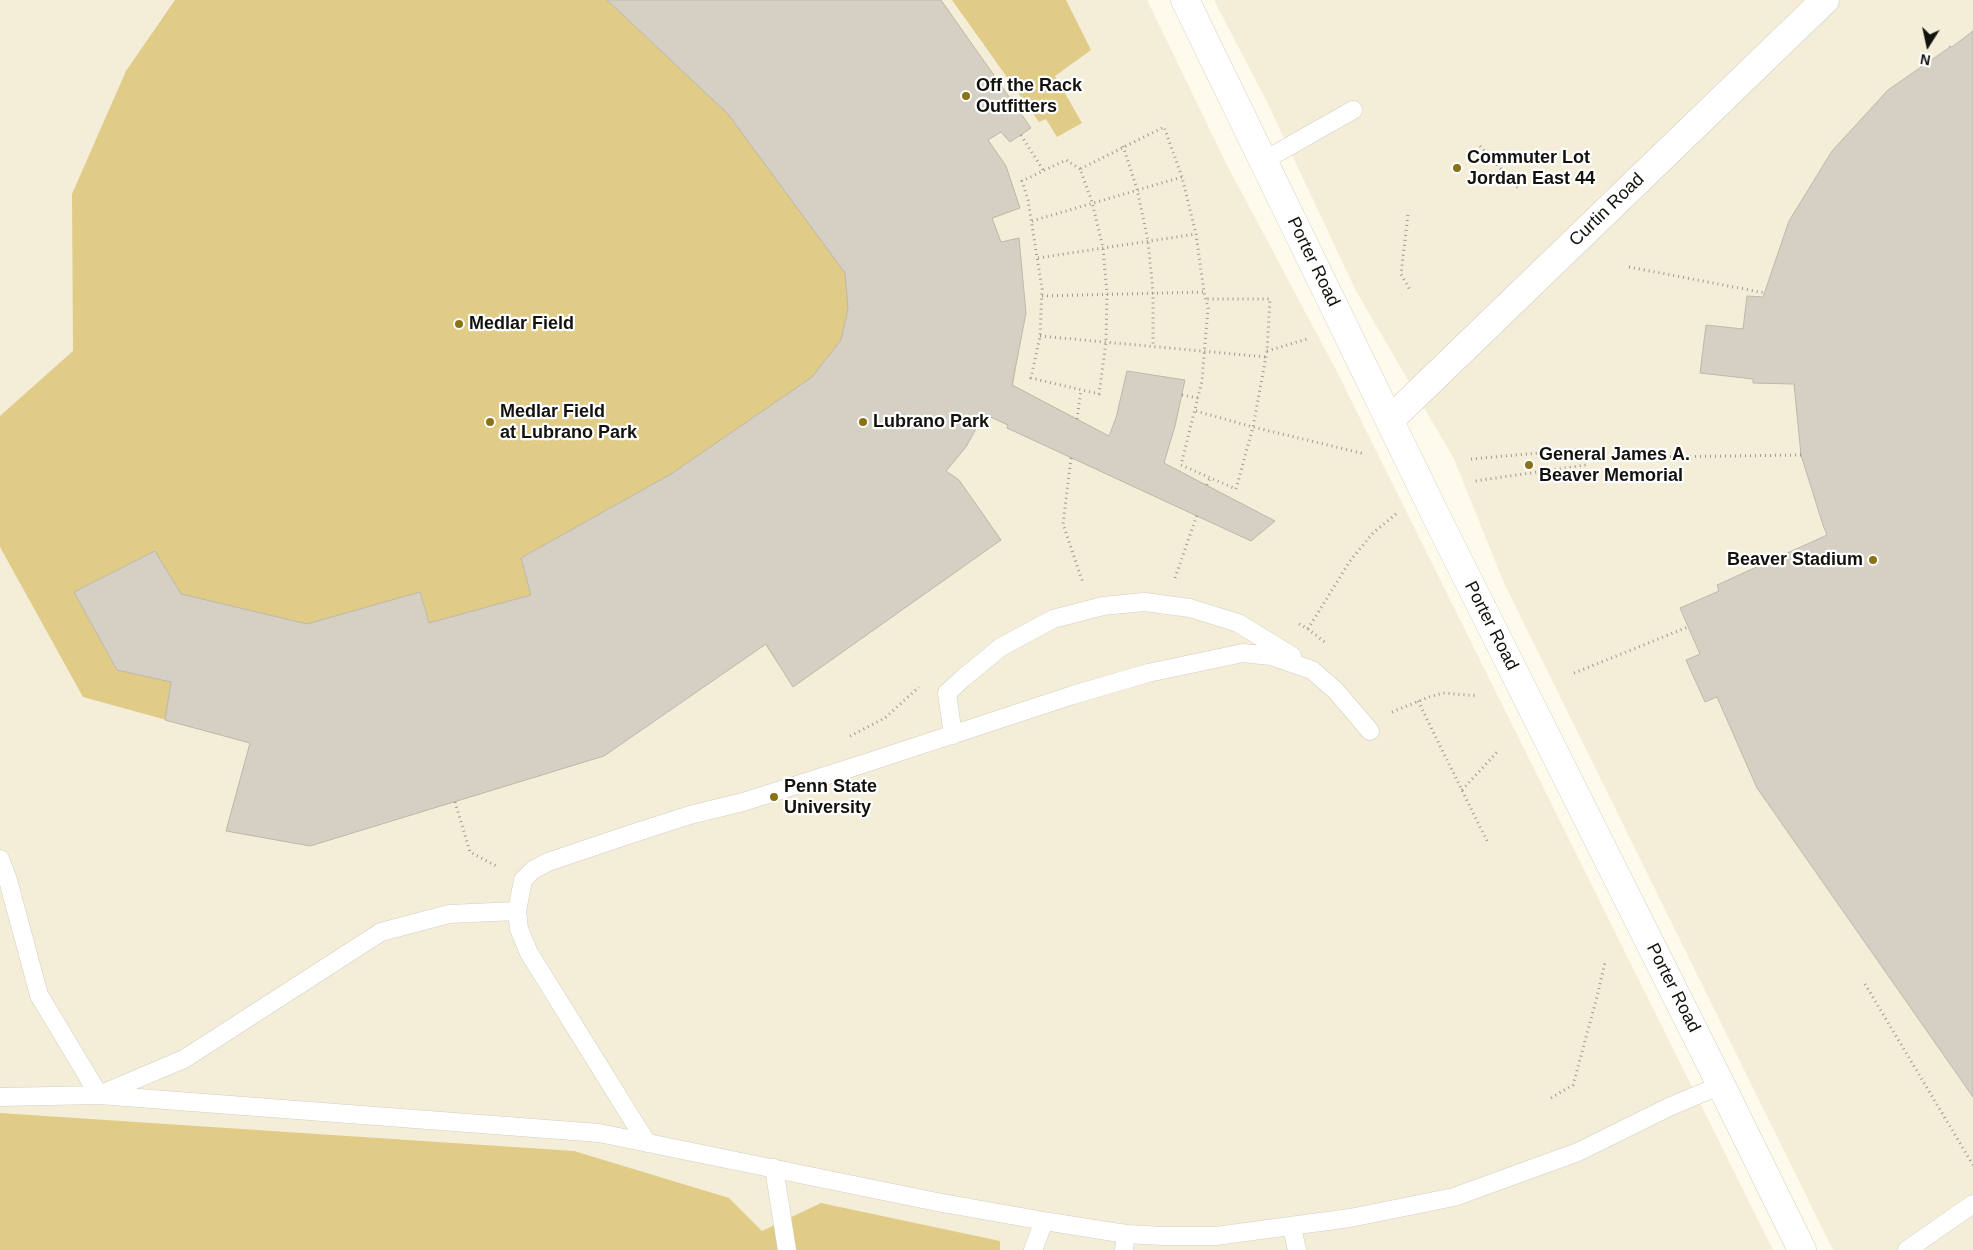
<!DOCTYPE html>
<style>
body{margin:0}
#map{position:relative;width:1973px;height:1250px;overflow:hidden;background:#fefaec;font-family:Helvetica,sans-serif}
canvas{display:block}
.north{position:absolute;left:1903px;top:20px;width:50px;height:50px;-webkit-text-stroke:4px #fff;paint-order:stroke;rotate:190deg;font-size:14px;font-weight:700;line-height:20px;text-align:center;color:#13120d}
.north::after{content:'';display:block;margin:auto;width:18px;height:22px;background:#13120d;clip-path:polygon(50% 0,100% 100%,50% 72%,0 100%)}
</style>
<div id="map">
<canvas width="1973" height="1250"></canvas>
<div class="north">N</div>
</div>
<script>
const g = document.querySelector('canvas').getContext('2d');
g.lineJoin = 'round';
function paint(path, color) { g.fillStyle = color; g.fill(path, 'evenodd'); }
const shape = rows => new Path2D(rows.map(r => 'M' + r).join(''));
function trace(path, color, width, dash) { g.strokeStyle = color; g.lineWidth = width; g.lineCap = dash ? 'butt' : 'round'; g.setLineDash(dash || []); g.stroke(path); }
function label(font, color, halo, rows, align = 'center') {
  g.font = font + ' Helvetica,sans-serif'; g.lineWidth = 4.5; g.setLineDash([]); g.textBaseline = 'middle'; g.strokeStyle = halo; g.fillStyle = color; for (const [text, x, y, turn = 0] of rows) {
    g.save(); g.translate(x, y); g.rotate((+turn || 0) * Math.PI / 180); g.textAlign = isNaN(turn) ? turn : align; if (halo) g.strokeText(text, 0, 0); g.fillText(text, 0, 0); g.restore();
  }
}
const built = shape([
 [0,0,1147,0,1227,165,1335,368,1773,1250,0,1250],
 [1214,0,1973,0,1973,1250,1833,1250,1504,583,1454,459,1356,291,1269,106]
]);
const green = shape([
 [175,0,941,0,1031,128,1010,142,1001,132,988,140,1006,166,1020,208,992,219,1001,242,1019,238,1019,350,1013,385,1109,436,1116,418,1127,371,1185,380,1175,426,1164,463,1275,521,1251,541,1007,428,1007,425,984,414,966,447,946,471,959,480,1001,540,793,687,765,644,604,756,310,846,226,831,250,743,83,697,0,547,0,416,73,351,72,194,126,71],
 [952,0,1066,0,1091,50,1055,76,1082,123,1057,137,1046,119,1039,122],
 [0,1113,574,1151,729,1198,762,1231,821,1203,1000,1241,1000,1250,0,1250]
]);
const building = shape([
 [607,0,941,0,1031,128,1010,142,1001,132,988,140,1006,166,1020,208,992,218,1001,242,1019,238,1026,313,1012,385,1109,436,1116,418,1127,371,1185,380,1175,426,1164,463,1275,521,1251,541,1007,428,1008,425,984,414,966,447,946,471,959,480,1001,540,793,687,766,644,604,756,310,846,226,831,250,743,165,720,171,682,117,670,74,592,155,551,181,594,307,624,420,592,429,623,531,595,521,558,671,474,812,377,841,340,848,309,845,273,728,114,607,0],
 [1973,31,1973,1097,1757,788,1717,697,1705,702,1686,660,1700,654,1680,608,1719,591,1717,585,1827,535,1823,525,1801,455,1794,384,1753,383,1753,379,1700,373,1706,325,1743,329,1747,296,1763,297,1789,221,1832,151,1888,90,1950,47,1949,46,1952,47,1973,31]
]);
const path = shape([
 [1021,135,1043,170],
 [1123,146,1137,189,1148,241,1153,292,1153,347],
 [1480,146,1518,188],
 [1080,169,1066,160,1022,181,1028,200,1042,289,1040,336,1031,378,1099,394,1106,342,1107,294,1103,248,1092,202,1080,169,1164,127,1182,177,1196,234,1204,292,1208,308,1202,381,1181,465,1236,489,1253,427,1365,454],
 [1408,215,1401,274,1411,292],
 [1032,221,1182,177],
 [1038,258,1196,234],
 [1629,267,1765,293],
 [1042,296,1204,292],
 [1040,336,1266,357],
 [1267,351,1307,339],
 [1182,395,1198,398],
 [1196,411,1253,427,1267,351,1270,299,1206,299],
 [1077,419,1081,390],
 [1071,458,1063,524,1083,583],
 [1585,458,1801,455],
 [1471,459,1584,449,1586,465,1475,481],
 [1207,485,1210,478],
 [1175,578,1197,515],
 [1299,624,1308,629,1327,644],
 [1308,629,1350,561,1373,533,1396,514],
 [1574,673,1688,627],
 [1418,701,1487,841],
 [1392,712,1429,697,1443,693,1478,696],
 [850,736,885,718,919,687],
 [1462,790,1499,750],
 [455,802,470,852,498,867],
 [1865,984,1973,1165],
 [1551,1098,1573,1085,1598,993,1605,962]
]);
const service = shape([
 [1263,161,1353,110],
 [953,735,947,693,962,679,1001,647,1053,619,1103,606,1144,602,1190,608,1238,623,1292,656],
 [0,859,8,880,39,995,99,1095,184,1059,381,932,449,914,517,911],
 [0,1097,99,1095,599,1133,937,1202,1044,1221,1126,1234,1164,1236,1216,1236,1350,1218,1454,1197,1578,1152,1669,1107,1721,1085],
 [647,1143,529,953,519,929,517,911,523,880,533,870,548,862,631,834,690,815,743,802,869,762,1073,695,1148,673,1243,653,1271,656,1312,670,1336,691,1370,731],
 [774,1168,787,1250],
 [1292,1227,1297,1250],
 [1033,1250,1044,1221],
 [1124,1250,1126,1234],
 [1907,1250,1973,1204]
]);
const minor = shape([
 [1390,420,1825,0]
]);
const tertiary = shape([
 [1185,0,1438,520,1721,1085,1802,1250]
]);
const markers = [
 [966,96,5,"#8b7214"],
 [1457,168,5,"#8b7214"],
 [459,324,5,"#8b7214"],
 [490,422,5,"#8b7214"],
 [863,422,5,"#8b7214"],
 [1529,465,5,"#8b7214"],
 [1873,560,5,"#8b7214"],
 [774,797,5,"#8b7214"]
];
const poiNames = [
 ["Off the Rack",976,86],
 ["Outfitters",976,107],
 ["Commuter Lot",1467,158],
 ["Jordan East 44",1467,179],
 ["Medlar Field",469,324],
 ["Medlar Field",500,412],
 ["at Lubrano Park",500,433],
 ["Lubrano Park",873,422],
 ["General James A.",1539,455],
 ["Beaver Memorial",1539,476],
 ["Beaver Stadium",1863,560,"right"],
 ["Penn State",784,787],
 ["University",784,808]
];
const streetNames = [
 ["Curtin Road",1607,210,-44],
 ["Porter Road",1313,262,64],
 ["Porter Road",1491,626,63],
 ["Porter Road",1673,988,63]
];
paint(built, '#f4eed9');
paint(green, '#e0cb87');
paint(building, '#d5d0c3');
trace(building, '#bdb9ac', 1);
trace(service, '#d2cec0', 19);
trace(minor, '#d2cec0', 29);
trace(tertiary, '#d2cec0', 29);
trace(path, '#9e9b91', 3, [1, 4]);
trace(service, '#fff', 18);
trace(minor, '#fff', 28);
trace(tertiary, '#fff', 28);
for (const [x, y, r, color] of markers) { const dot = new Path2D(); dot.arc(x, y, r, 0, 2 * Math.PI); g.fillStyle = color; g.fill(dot); trace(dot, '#fff', 2); }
label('bold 18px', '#13120d', '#fff', poiNames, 'left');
label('18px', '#13120d', '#fff', streetNames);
</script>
